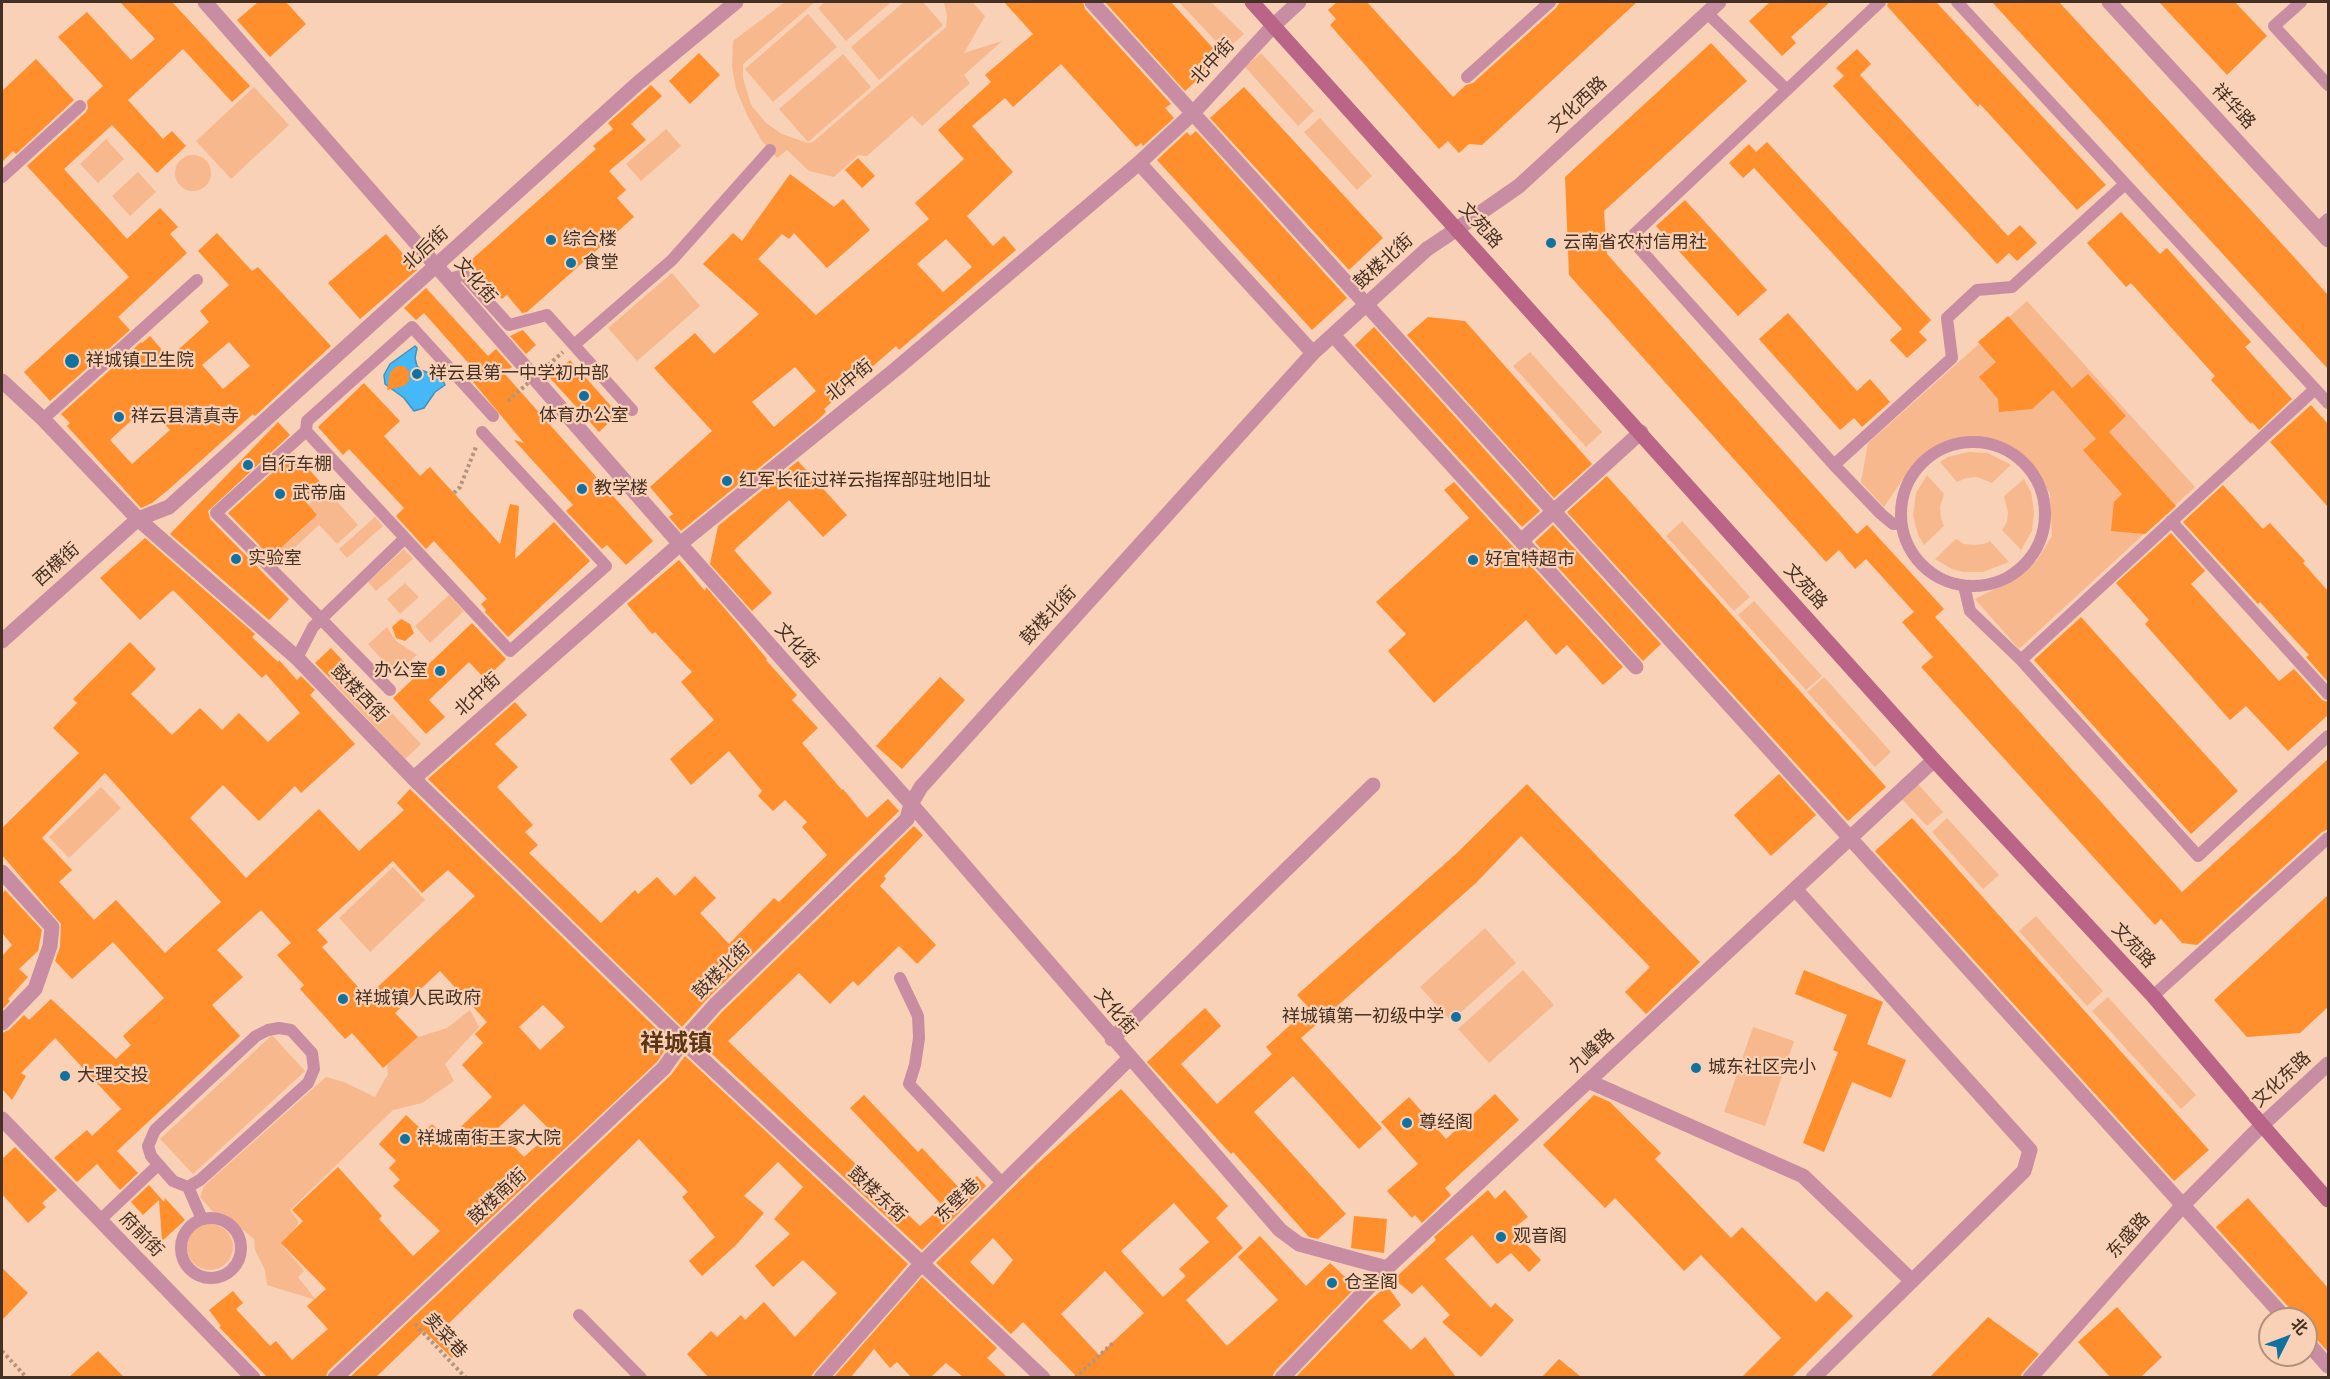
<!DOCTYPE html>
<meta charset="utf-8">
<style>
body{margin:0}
#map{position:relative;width:2330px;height:1379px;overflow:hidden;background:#f9d1b6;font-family:"Archivo Narrow","Noto Sans SC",sans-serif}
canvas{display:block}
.frame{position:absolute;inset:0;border:3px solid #443123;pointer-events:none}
.north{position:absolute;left:2258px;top:1307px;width:60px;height:60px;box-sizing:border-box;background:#f9d1b6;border:2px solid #b1917b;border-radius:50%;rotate:48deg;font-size:16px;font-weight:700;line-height:24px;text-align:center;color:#443123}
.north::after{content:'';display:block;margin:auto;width:21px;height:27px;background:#1172a0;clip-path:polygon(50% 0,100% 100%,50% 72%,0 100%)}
</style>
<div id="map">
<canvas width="2330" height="1379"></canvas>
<div class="frame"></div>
<div class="north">北</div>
</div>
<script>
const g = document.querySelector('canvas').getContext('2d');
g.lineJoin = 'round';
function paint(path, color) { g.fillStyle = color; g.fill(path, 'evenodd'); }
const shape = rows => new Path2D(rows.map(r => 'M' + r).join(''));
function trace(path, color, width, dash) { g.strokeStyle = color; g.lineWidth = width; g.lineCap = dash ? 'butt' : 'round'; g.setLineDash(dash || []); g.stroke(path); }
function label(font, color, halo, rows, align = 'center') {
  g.font = font + ' "Archivo Narrow","Noto Sans SC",sans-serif'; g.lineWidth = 4.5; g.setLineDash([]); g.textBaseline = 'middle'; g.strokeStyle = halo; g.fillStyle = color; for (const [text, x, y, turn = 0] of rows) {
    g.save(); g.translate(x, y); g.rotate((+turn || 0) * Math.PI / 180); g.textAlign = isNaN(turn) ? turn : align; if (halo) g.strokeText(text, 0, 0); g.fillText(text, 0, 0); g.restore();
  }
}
const green = shape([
 [785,2,815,2,743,64,743,78,751,105,766,123,782,134,808,143,813,142,946,27,947,16,944,2,972,2,985,16,964,53,1002,41,964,75,970,83,922,126,912,116,867,156,858,155,834,177,809,171,787,150,777,158,762,141,747,115,736,89,732,67,733,41],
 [825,2,891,2,846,41,818,8],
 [904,2,923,2,943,25,879,80,851,47],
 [1179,2,1211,2,1244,34,1225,51],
 [808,14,837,47,773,102,745,69],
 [1261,53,1314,111,1298,126,1245,67],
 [843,54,871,87,808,142,779,109],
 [254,87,289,125,231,179,196,141],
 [1320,118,1372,176,1357,190,1304,132],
 [666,129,681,146,641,181,626,164],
 [106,139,124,159,98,183,80,164],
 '175 173a18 18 0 1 1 36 0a18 18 0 1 1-36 0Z',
 [138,172,156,192,130,216,112,196],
 [672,273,700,306,637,361,608,328],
 [2027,301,2195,487,2019,649,1975,599,2011,581,2037,560,2052,536,2050,494,2034,468,2006,445,1984,438,1954,441,1929,452,1913,464,1884,507,1861,482,1868,443],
 [1530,352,1602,432,1586,447,1513,366],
 [1968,452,1988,453,2011,465,1992,483,1977,477,1966,478,1957,482,1940,462,1948,457],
 [1927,475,1944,494,1940,507,1941,518,1944,526,1924,545,1918,535,1913,515,1916,493],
 [2024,479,2031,492,2034,512,2032,531,2021,550,2002,530,2007,522,2008,512,2004,496],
 [326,489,358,525,337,544,319,525,276,565,259,547,273,534,284,546,317,515,308,505],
 [375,517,383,526,347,558,339,549],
 [1682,521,1750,597,1734,611,1666,536],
 [1956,539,1964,544,1974,545,1984,544,1990,541,2009,562,1983,572,1963,572,1952,569,1935,559],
 [404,549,413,559,376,591,368,582],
 [405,583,419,597,400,614,387,599],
 [449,595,464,611,430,643,415,626],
 [1754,601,1822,676,1806,690,1738,615],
 [387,627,396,641,417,655,404,666,387,665,368,644],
 [344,662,421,744,405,759,328,677],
 [1824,677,1891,752,1875,767,1807,692],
 [1918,784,1943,812,1927,826,1902,799],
 [101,787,121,808,69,858,49,837],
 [1947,818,1999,875,1983,889,1932,832],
 [393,867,425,900,370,952,339,918],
 [2036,916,2103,991,2087,1006,2019,931],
 [1485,928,1516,963,1451,1021,1420,987],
 [1523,970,1554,1005,1489,1063,1458,1029],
 [2108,997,2196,1095,2181,1109,2092,1011],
 [470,1010,479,1027,445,1064,454,1081,422,1103,393,1110,290,1210,299,1222,283,1246,304,1271,298,1277,316,1300,267,1285,265,1270,255,1250,254,1239,236,1224,214,1213,200,1197,204,1186,326,1077,344,1082,375,1097,388,1074,387,1064,418,1037,447,1028],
 [1753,1027,1794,1041,1765,1126,1724,1112],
 [272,1035,305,1071,193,1174,160,1139],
 '187 1247a23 23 0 1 1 46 0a23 23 0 1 1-46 0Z'
]);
const water = shape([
 [415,346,417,348,415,358,417,366,421,370,442,378,445,385,435,392,424,408,414,411,404,398,385,384,384,375,390,364,415,346]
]);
const building = shape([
 [120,2,172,2,250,86,232,102,183,49,128,100,163,139,172,131,186,146,157,173,112,125,64,169,127,239,160,208,178,227,170,234,187,253,118,317,130,330,50,401,24,372,129,277,27,166,86,112,88,108,87,101,103,86,58,37,87,12,131,60,155,39],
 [258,2,286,2,306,24,270,57,237,20],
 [1004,2,1083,2,1085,9,1171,104,1165,108,1174,118,1143,146,1141,143,1136,147,1061,64,1013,107,1005,98,972,126,1013,172,967,216,993,246,1004,236,1016,250,899,350,896,346,824,409,826,412,818,420,681,531,669,517,673,514,650,487,712,431,654,368,695,333,714,354,759,314,703,264,733,233,742,241,790,174,834,207,843,199,870,230,827,268,794,233,789,239,782,234,758,259,816,315,929,219,915,203,964,159,938,130,991,82,985,75,1033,34],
 [946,239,972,267,943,292,917,264],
 [795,367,816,391,774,427,752,402],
 [1105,2,1171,2,1222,58,1185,91],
 [1337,2,1367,2,1453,97,1466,85,1473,83,1556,8,1560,2,1637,2,1482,145,1469,144,1459,153,1448,141,1439,149,1330,25,1336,19,1328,10],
 [1770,2,1830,2,1791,37,1796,43,1782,56,1749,21],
 [1888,2,1936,2,2106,185,2077,210,1980,104,1978,107,1887,6],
 [1992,2,2059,2,2294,257,2328,295,2328,369],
 [2159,2,2235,2,2267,36,2227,75],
 [1711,43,1747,81,1604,211,1607,254,1857,534,1867,525,1944,609,1935,617,2182,892,2328,759,2328,829,2322,832,2197,945,2182,943,2161,919,2155,925,1921,667,1933,657,1902,622,1914,612,1866,559,1855,569,1839,550,1826,562,1569,275,1565,177],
 [1857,49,1871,64,1860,75,2008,236,2020,225,2037,243,2017,261,2009,253,1997,264,1833,86,1844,76,1836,68],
 [699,53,720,75,690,104,669,81],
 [36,59,74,100,16,154,13,151,2,162,2,91],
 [651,85,662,96,631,124,646,140,609,171,626,190,617,198,634,217,527,312,522,313,507,295,502,299,469,262,596,149,593,146,613,129,608,123],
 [1244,87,1383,238,1349,270,1210,118],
 [1196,131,1347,298,1312,330,1157,160,1187,132,1190,136],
 [1767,142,1931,320,1919,332,1927,340,1907,358,1890,340,1902,329,1754,168,1743,178,1729,163,1749,144,1756,152],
 [858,158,875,176,862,188,845,170],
 [1685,200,1767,290,1738,316,1656,226],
 [2121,212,2160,254,2167,248,2199,284,2251,342,2245,347,2292,399,2259,430,2252,422,2251,424,2211,380,2215,376,2131,283,2126,287,2087,243],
 [217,233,252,271,258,267,331,346,255,416,253,414,168,490,152,503,141,508,67,426,70,423,61,414,141,342,142,343,150,336,169,358,209,322,200,311,229,285,198,251],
 [229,342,250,366,223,389,202,365],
 [148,405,170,430,132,464,110,440],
 [386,234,417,270,360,319,328,283],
 [426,288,488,356,496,349,512,367,504,373,653,541,626,565,607,545,602,549,566,511,573,505,514,440,524,443,473,382,480,376,424,313,416,320,404,308],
 [1788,313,1857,391,1870,379,1890,402,1862,427,1854,418,1840,430,1759,339],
 [2008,316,2072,388,2088,374,2126,416,2109,432,2176,506,2145,534,2111,531,2114,502,2122,494,2083,450,2096,439,2053,390,2032,409,1999,412,1998,399,1979,377,1996,362,1978,342],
 [1428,317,1465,321,1592,464,1554,498,1407,335],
 [1374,327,1540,511,1522,527,1355,345],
 [523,330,536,345,526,354,510,336],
 [570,360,618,414,599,432,550,378],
 [397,366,404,366,409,371,409,381,404,386,387,390,390,372],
 [364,383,400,421,384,436,420,476,430,467,500,544,510,504,519,506,515,559,554,522,590,561,508,637,485,612,486,610,481,604,487,599,434,541,426,549,396,516,404,508,349,449,343,455,318,427],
 [2311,405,2328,424,2328,507,2270,442],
 [278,422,290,435,208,511,210,519,289,599,269,620,170,534],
 [294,453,324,486,306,502,317,515,271,557,228,513],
 [798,461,847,515,823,537,789,500,734,550,772,593,752,611,710,564,718,526],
 [1607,476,1886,787,1848,821,1567,512],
 [1454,482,1623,667,1603,685,1567,645,1556,655,1526,620,1434,703,1388,651,1406,634,1376,602,1469,518,1444,490],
 [2223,485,2263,529,2270,523,2305,561,2303,563,2328,591,2328,682,2306,657,2309,655,2260,602,2258,604,2183,522],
 [1553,525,1661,644,1643,661,1535,542],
 [2171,533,2205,571,2191,584,2279,681,2294,669,2322,700,2328,702,2328,715,2288,751,2246,706,2230,720,2145,624,2149,620,2116,583],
 [145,538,255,634,252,637,278,662,279,660,297,680,301,676,315,690,310,695,355,744,301,793,295,786,259,821,223,785,190,818,246,878,319,809,359,851,404,810,397,803,410,789,670,1042,657,1062,328,1371,326,1377,267,1377,219,1327,221,1326,209,1310,233,1291,243,1303,236,1309,270,1346,276,1341,292,1360,328,1329,307,1306,326,1289,281,1243,303,1221,292,1210,338,1167,382,1216,379,1219,413,1256,440,1231,393,1186,400,1180,389,1168,396,1161,379,1144,406,1115,424,1132,432,1124,448,1139,492,1097,462,1065,483,1043,475,1034,487,1022,440,971,395,1013,418,1037,383,1068,352,1033,345,1039,300,989,304,985,277,955,291,943,261,910,217,950,243,977,212,1005,240,1036,117,1151,138,1173,120,1190,97,1164,77,1182,54,1158,87,1130,92,1136,121,1109,55,1038,21,1073,26,1076,12,1100,2,1089,2,1033,9,1030,24,1015,29,1020,51,999,116,1059,131,1045,123,1036,164,998,113,942,72,979,55,961,60,947,61,924,2,855,2,828,79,753,53,728,77,703,73,699,130,642,156,669,131,694,172,735,200,708,222,730,239,713,268,742,300,713,266,674,262,678,173,590,140,620,100,578],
 [105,773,221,902,165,953,116,900,94,920,59,882,72,870,42,838],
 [393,861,422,893,448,870,475,896,367,997,322,947,328,942,317,930],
 [543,1005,565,1027,540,1050,519,1027],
 [524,1104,552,1132,524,1157,497,1129],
 [679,560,705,591,706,587,738,624,767,659,766,660,797,695,792,700,818,728,802,743,842,790,843,789,867,818,888,799,899,811,708,998,682,1027,428,779,515,702,527,715,495,744,518,767,497,787,533,825,525,832,538,845,529,853,601,923,635,890,638,894,657,877,675,896,695,876,716,898,700,913,729,944,774,898,779,902,827,855,802,827,807,822,785,800,773,811,758,796,762,791,729,751,691,785,670,759,714,720,681,682,692,672,655,632,652,634,627,604],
 [2081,617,2238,791,2191,834,2034,660],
 [401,619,410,624,414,633,405,641,396,638,392,627],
 [472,623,506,659,485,679,469,662,429,700,445,717,426,734,393,698],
 [331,648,344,662,329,677,315,663],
 [940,677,965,700,902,769,876,746],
 [1779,774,1816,815,1771,856,1734,815],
 [1527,784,1700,962,1646,1014,1625,992,1650,967,1521,836,1476,883,1301,1038,1382,1128,1359,1149,1293,1076,1254,1112,1346,1214,1318,1239,1309,1237,1233,1152,1231,1154,1147,1062,1205,1008,1221,1026,1181,1064,1217,1104,1272,1054,1266,1047,1309,1008,1297,995,1457,853],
 [1912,818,2209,1150,2174,1181,1875,851],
 [914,826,923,835,884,876,886,879,880,886,936,945,917,964,899,946,858,986,853,981,830,1004,799,973,728,1041,920,1226,943,1206,850,1108,864,1095,918,1152,922,1148,961,1190,977,1176,986,1186,922,1250,697,1040,722,1012],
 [5,890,42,930,38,951,19,969,28,977,8,999,10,1001,2,1010,2,953,3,955,12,945,2,933,2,894],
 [2328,895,2328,1007,2300,1033,2247,1037,2214,1000],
 [1804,970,1883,1002,1867,1044,1906,1060,1891,1098,1852,1082,1824,1152,1803,1143,1838,1052,1833,1050,1847,1015,1795,994],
 [685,1056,908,1264,814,1372,811,1377,708,1377,687,1354,711,1331,717,1337,741,1315,745,1320,764,1302,795,1337,837,1293,803,1260,773,1287,755,1266,790,1234,774,1219,803,1187,778,1162,744,1196,764,1213,736,1245,702,1276,689,1261,715,1237,682,1197,688,1192,639,1139,446,1326,465,1346,452,1358,424,1331,376,1377,350,1377,671,1075],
 [1121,1089,1228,1206,1216,1218,1243,1248,1186,1300,1227,1346,1278,1300,1238,1257,1260,1236,1306,1286,1330,1263,1356,1287,1275,1371,1272,1377,1077,1377,1023,1322,1011,1334,936,1263,1036,1165],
 [1174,1203,1209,1242,1179,1269,1186,1276,1163,1297,1121,1251],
 [993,1238,1013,1260,993,1285,970,1262],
 [1105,1271,1144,1313,1099,1355,1061,1314],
 [1495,1094,1519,1120,1445,1188,1451,1195,1422,1223,1415,1215,1412,1218,1387,1191,1418,1164,1381,1122,1409,1097,1446,1139],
 [1594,1095,1610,1102,1661,1153,1655,1159,1731,1238,1742,1227,1816,1302,1827,1291,1853,1316,1792,1377,1742,1377,1781,1338,1701,1255,1684,1271,1615,1198,1605,1208,1543,1145],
 [15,1147,57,1190,42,1203,46,1207,28,1223,2,1194,2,1159],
 [149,1185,164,1202,165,1198,185,1220,162,1241,159,1200,143,1215,131,1202],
 [1488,1190,1495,1199,1505,1190,1528,1217,1514,1228,1525,1241,1524,1242,1541,1260,1529,1272,1511,1253,1497,1264,1472,1235,1445,1259,1491,1308,1495,1303,1514,1320,1481,1357,1442,1322,1450,1315,1422,1285,1412,1294,1394,1279,1436,1240,1434,1237],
 [2248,1198,2328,1288,2328,1352,2313,1335,2306,1330,2306,1319,2296,1319,2293,1312,2216,1227],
 [1354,1216,1387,1219,1384,1253,1351,1248],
 [2,1268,28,1293,2,1320],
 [922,1277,997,1348,987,1358,1007,1377,963,1377,946,1363,931,1377,911,1377,897,1362,890,1368,874,1349,851,1377,834,1377],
 [1387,1286,1401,1305,1383,1321,1411,1350,1425,1337,1456,1377,1296,1377,1369,1301],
 [2117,1307,2162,1357,2141,1377,2110,1377,2078,1342],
 [1988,1317,2039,1354,2023,1372,2020,1377,1930,1377],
 [98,1351,124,1377,69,1377],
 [1559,1359,1581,1377,1542,1377]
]);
const path = shape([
 [454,493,460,487,476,447],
 [415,1324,466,1378],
 [2,1351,27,1378],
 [1075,1378,1113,1343]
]);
const service = shape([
 [1880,2,1630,238,1834,465,1952,358,1947,318,1977,290,2012,287,2125,184],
 [1957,2,2328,403],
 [2301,2,2274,26,2328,85],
 [1707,13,1786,89],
 [1467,77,1550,2],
 [2,177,80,106],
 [2318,228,2328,219],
 [448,279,464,275,509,325,547,315,632,410],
 [574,345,672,260,770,150],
 [43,419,197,280],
 [306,431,405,538],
 [482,432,606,566,510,651,405,538,321,619,216,513,306,431,307,421,412,327,493,416],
 '1901 514a72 72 0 1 1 144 0a72 72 0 1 1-144 0Z',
 [1834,465,1881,514,1893,524,1901,523],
 [2171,521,2328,694],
 [1964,586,1970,611,2021,660,2198,856,2328,736],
 [297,658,313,627,321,619,390,690],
 [2021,660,2315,389],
 [900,978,918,1016,919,1038,915,1065,909,1084,1003,1184],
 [2153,996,2328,838],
 [279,1028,291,1030,312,1053,314,1069,308,1083,200,1180,188,1187,173,1181,151,1156,148,1146,155,1130,256,1036,268,1030,279,1028],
 [188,1187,202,1219],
 '181 1248a30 30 0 1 1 60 0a30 30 0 1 1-60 0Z',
 [100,1220,158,1165],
 [579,1315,641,1378]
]);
const pedestrian = shape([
 [1427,249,1457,229],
 [418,783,683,1041,915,1257],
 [335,1378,664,1068,683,1041,715,1005,907,819]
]);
const minor = shape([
 [205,2,680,544,911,804,1280,1230,1299,1244,1387,1268],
 [1092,2,2286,1319],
 [2109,2,2328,240],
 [1139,163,1313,353],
 [1333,335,1636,667],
 [2,381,43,419,138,519,297,658,418,783],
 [1521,541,1641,432],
 [2,641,138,519,169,507,638,83,736,2],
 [414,778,680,544,896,369,1139,163,1193,113,1274,25,1299,2],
 [907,819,911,804,921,787,1313,353,1427,249],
 [2,872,52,927,50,946,35,989,2,1023],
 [1795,889,2030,1150,2024,1171,1813,1378],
 [1112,1039,1373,785],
 [1588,1081,1803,1176,1912,1281],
 [2,1119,253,1378],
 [915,1257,1043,1378],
 [2306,1341,2328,1366],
 [821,1378,922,1263,1130,1058],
 [1282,1378,1387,1268,1934,760],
 [2030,1378,2183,1205,2262,1125]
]);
const tertiary = shape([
 [1457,229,1519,186,1719,2],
 [2262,1125,2328,1064]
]);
const secondary = shape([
 [1252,2,1934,760,2153,996,2262,1125,2328,1200]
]);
const pathBridge = shape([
 [508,401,563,352]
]);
const markers = [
 [551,240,6,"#1172a0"],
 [1551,243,6,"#1172a0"],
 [571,263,6,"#1172a0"],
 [72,361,8,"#1172a0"],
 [417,374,6,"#1172a0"],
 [584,396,6,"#1172a0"],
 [119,417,6,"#1172a0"],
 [248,465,6,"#1172a0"],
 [727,481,6,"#1172a0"],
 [582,489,6,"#1172a0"],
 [280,494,6,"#1172a0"],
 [236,559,6,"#1172a0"],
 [1473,560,6,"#1172a0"],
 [440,671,6,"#1172a0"],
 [343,999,6,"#1172a0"],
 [1456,1017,6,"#1172a0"],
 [1696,1068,6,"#1172a0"],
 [65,1076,6,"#1172a0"],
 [1407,1123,6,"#1172a0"],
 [405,1139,6,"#1172a0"],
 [1501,1237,6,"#1172a0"],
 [1332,1283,6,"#1172a0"]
];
const streetNames = [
 ["北中街",1213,62,-47],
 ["文化西路",1578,105,-43],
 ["祥华路",2233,107,47],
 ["文苑路",1480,226,48],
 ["北后街",426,249,-42],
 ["鼓楼北街",1384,262,-42],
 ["文化街",475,281,49],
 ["北中街",850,381,-39],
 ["西横街",57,565,-42],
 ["文苑路",1805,587,48],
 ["鼓楼北街",1049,616,-47],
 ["文化街",796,646,48],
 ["鼓楼西街",359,694,46],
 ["北中街",478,695,-42],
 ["文苑路",2133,946,47],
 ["鼓楼北街",722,971,-45],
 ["文化街",1115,1012,49],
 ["九峰路",1592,1051,-43],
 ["文化东路",2282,1080,-43],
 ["鼓楼东街",877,1195,43],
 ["鼓楼南街",498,1197,-43],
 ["东壁巷",958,1201,-44],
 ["府前街",141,1235,46],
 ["东盛路",2129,1236,-48],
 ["卖菜巷",445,1336,47]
];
const poiNames = [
 ["综合楼",563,240],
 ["云南省农村信用社",1563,243],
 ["食堂",583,263],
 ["祥城镇卫生院",86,361],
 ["祥云县第一中学初中部",429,374],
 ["体育办公室",584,416,"center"],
 ["祥云县清真寺",131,417],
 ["自行车棚",260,465],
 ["红军长征过祥云指挥部驻地旧址",739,481],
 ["教学楼",594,489],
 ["武帝庙",292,494],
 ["实验室",248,559],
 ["好宜特超市",1485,560],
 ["办公室",428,671,"right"],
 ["祥城镇人民政府",355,999],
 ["祥城镇第一初级中学",1444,1017,"right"],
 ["城东社区完小",1708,1068],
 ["大理交投",77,1076],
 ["尊经阁",1419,1123],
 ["祥城南街王家大院",417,1139],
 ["观音阁",1513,1237],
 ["仓圣阁",1344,1283]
];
const districtNames = [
 ["祥城镇",676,1045]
];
paint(green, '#f7b88d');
paint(water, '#45b9f7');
trace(water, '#4590b7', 1.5);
paint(building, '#ff8f2d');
trace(path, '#b4947e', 4, [3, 3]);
trace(service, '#c88da2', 12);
trace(pedestrian, '#c88da2', 15);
trace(minor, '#c88da2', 15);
trace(tertiary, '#c88da2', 15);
trace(secondary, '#ba6587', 15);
trace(pathBridge, '#b4947e', 4, [3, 3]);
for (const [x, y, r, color] of markers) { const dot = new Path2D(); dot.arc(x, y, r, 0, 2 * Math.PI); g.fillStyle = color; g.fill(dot); trace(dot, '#f9d1b6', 2); }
label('18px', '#443123', '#f9d1b6', streetNames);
label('18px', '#443123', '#f9d1b6', poiNames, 'left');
label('bold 24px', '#5c3516', '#f9d1b6', districtNames);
</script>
